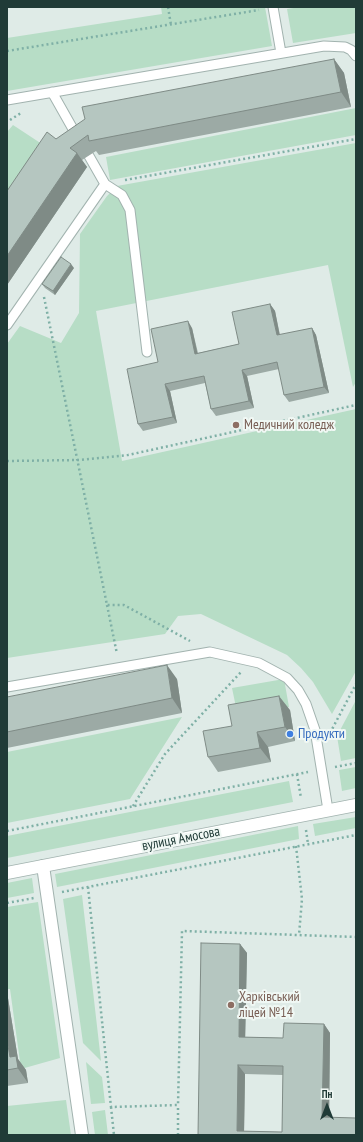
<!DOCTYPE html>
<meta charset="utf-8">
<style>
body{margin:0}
#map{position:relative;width:363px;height:1142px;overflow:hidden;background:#dfebe7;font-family:"PT Sans Narrow",sans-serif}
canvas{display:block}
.frame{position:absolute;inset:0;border:8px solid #203b37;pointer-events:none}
.north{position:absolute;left:307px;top:1086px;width:40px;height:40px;-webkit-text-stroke:3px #f0f8f4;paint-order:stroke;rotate:0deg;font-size:11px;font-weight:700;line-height:16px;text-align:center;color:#203b37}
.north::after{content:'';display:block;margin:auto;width:14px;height:18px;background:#203b37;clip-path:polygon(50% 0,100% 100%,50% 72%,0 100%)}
</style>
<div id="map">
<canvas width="363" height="1142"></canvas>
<div class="frame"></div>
<div class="north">Пн</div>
</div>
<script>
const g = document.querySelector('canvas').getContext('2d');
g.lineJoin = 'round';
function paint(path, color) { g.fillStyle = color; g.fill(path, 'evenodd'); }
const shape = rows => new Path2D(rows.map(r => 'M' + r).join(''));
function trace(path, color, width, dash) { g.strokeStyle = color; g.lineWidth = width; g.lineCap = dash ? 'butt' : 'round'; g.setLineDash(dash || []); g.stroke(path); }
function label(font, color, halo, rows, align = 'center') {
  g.font = font + ' "PT Sans Narrow",sans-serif'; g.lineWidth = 4; g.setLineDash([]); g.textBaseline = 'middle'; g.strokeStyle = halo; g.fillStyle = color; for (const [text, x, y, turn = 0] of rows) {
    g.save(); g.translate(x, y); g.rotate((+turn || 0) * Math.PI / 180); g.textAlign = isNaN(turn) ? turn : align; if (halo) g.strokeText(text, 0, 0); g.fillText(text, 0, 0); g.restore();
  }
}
const green = shape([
 [161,7,265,7,272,46,7,91,7,38,162,14],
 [300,7,356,7,356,33,293,43,287,9],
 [356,108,356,135,110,180,106,157],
 [13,125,51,150,7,214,7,132],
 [356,143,356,382,353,387,328,265,96,311,122,461,356,409,356,671,332,714,313,682,301,668,287,655,201,614,178,616,165,634,7,658,7,344,20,326,61,343,79,313,80,234,107,196,117,186],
 [284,679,289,707,238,717,232,688],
 [356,700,356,758,341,761,337,736],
 [182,717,130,799,7,823,7,752],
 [356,767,356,788,342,791,339,770],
 [289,781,293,802,7,858,7,836],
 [356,817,356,828,315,836,313,824],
 [298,826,299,839,57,887,55,874],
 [32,878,34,893,7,898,7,883],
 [82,895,101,1061,83,1043,63,899],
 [38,902,60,1058,21,1069,10,989,7,989,7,907],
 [86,1062,102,1077,105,1103,91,1104],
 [66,1100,71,1135,7,1135,7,1106],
 [105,1110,108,1135,95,1135,92,1112]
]);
const path = shape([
 [168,7,171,25],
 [7,51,259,10],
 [10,120,21,113],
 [125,180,356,139],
 [44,297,107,605,124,605,190,641],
 [7,461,79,460,128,455,356,405],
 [107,605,117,654],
 [330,733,356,684],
 [335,767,356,763],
 [297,774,301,798],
 [133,806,165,754,241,672],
 [306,830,308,844],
 [7,831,308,772],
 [296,846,302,899,299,935],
 [88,887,111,1107,178,1105,182,931,356,937],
 [62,892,356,835],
 [7,903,34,898],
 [111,1107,114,1135],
 [178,1135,178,1106]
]);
const service = shape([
 [273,7,281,53],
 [52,92,78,138],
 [7,100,324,46,345,47,351,50,356,56],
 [105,184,122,195,130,210,147,352],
 [7,325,105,184,89,156],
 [7,687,210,652,259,663,287,678,298,690,306,704,315,730,328,810]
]);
const minor = shape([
 [43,866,82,1135]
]);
const tertiary = shape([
 [7,873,356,805]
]);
const wall = shape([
 [334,59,344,73,351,107,99,155,96,151,82,160,87,167,7,285,7,191,56,139],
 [74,268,55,295,45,288,42,284],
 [270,304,275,311,280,335,312,328,316,335,329,393,289,402,284,395,279,369,247,376,254,408,216,416,211,409,205,383,170,391,177,423,143,431,138,424,158,362,192,328,198,353,239,344],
 [177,679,182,713,7,748,7,697],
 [290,710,295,741,268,747,271,762,218,772,208,757,232,726],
 [240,944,247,953,245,1037,283,1038,324,1024,330,1033,329,1117,356,1135,198,1135],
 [245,1074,283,1075,282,1132,244,1131],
 [7,992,18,1059,26,1070,28,1083,7,1086]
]);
const shadedWall = shape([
 [334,59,344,73,351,107,341,92],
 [77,153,87,167,7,285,7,256],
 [71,264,74,268,55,295,53,291],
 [270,304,275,311,281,342,277,335],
 [188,321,192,328,199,361,195,354],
 [312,328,316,335,329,393,324,387],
 [242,370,247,376,254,408,249,401],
 [165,384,170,391,177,423,173,417],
 [167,665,177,679,182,713,172,698],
 [279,696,290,710,295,741,285,727],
 [257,732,268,747,271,762,260,748],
 [240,944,247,953,245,1047,239,1037],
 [7,992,18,1059,26,1070,28,1083,10,1057,7,1040],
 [324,1024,330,1033,329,1126,322,1117],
 [238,1065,245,1074,244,1135,237,1131]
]);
const building = shape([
 [334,59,341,92,89,141,88,135,70,148,77,153,7,256,7,191,47,132,56,139,85,119,82,107,334,59],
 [61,257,71,264,53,291,42,284,61,257],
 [270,304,277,335,312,328,324,387,284,395,277,362,242,370,249,401,211,409,204,376,165,384,173,417,138,424,127,369,158,362,151,329,188,321,195,354,239,344,232,312,270,304],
 [167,665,172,698,7,732,7,697,167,665],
 [279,696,285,727,257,732,260,748,208,757,203,731,232,726,228,705,279,696],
 [201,943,240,944,239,1037,283,1038,284,1023,324,1024,322,1117,356,1118,356,1135,198,1135,201,943],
 [238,1065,283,1066,282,1132,237,1131,238,1065],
 [7,1040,10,1057,16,1056,18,1068,7,1070,7,1040]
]);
const markers = [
 [236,425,4,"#8d6e63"],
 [290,734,4,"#3f7fe0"],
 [231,1005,4,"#8d6e63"]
];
const educationNames = [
 ["Медичний коледж",244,425],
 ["Харківський",239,997],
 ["ліцей №14",239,1013]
];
const shopNames = [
 ["Продукти",298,734]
];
const streetNames = [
 ["вулиця Амосова",181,839,-11]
];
paint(green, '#b7ddc6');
trace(service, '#a2b3af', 11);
trace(minor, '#a2b3af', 14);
trace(tertiary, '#a2b3af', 14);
trace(path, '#7fb0a6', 2.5, [2, 3]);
trace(service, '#fff', 9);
trace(minor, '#fff', 12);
trace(tertiary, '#fff', 12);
paint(wall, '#9caaa5');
paint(shadedWall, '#7f8b86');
paint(building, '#b5c6c0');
trace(building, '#7f8b86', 1);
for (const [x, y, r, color] of markers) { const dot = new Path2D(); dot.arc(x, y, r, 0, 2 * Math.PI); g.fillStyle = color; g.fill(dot); trace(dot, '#f0f8f4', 1.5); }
label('14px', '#785e54', '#f0f8f4', educationNames, 'left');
label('14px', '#366cbe', '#f0f8f4', shopNames, 'left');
label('14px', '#203b37', '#f0f8f4', streetNames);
</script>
